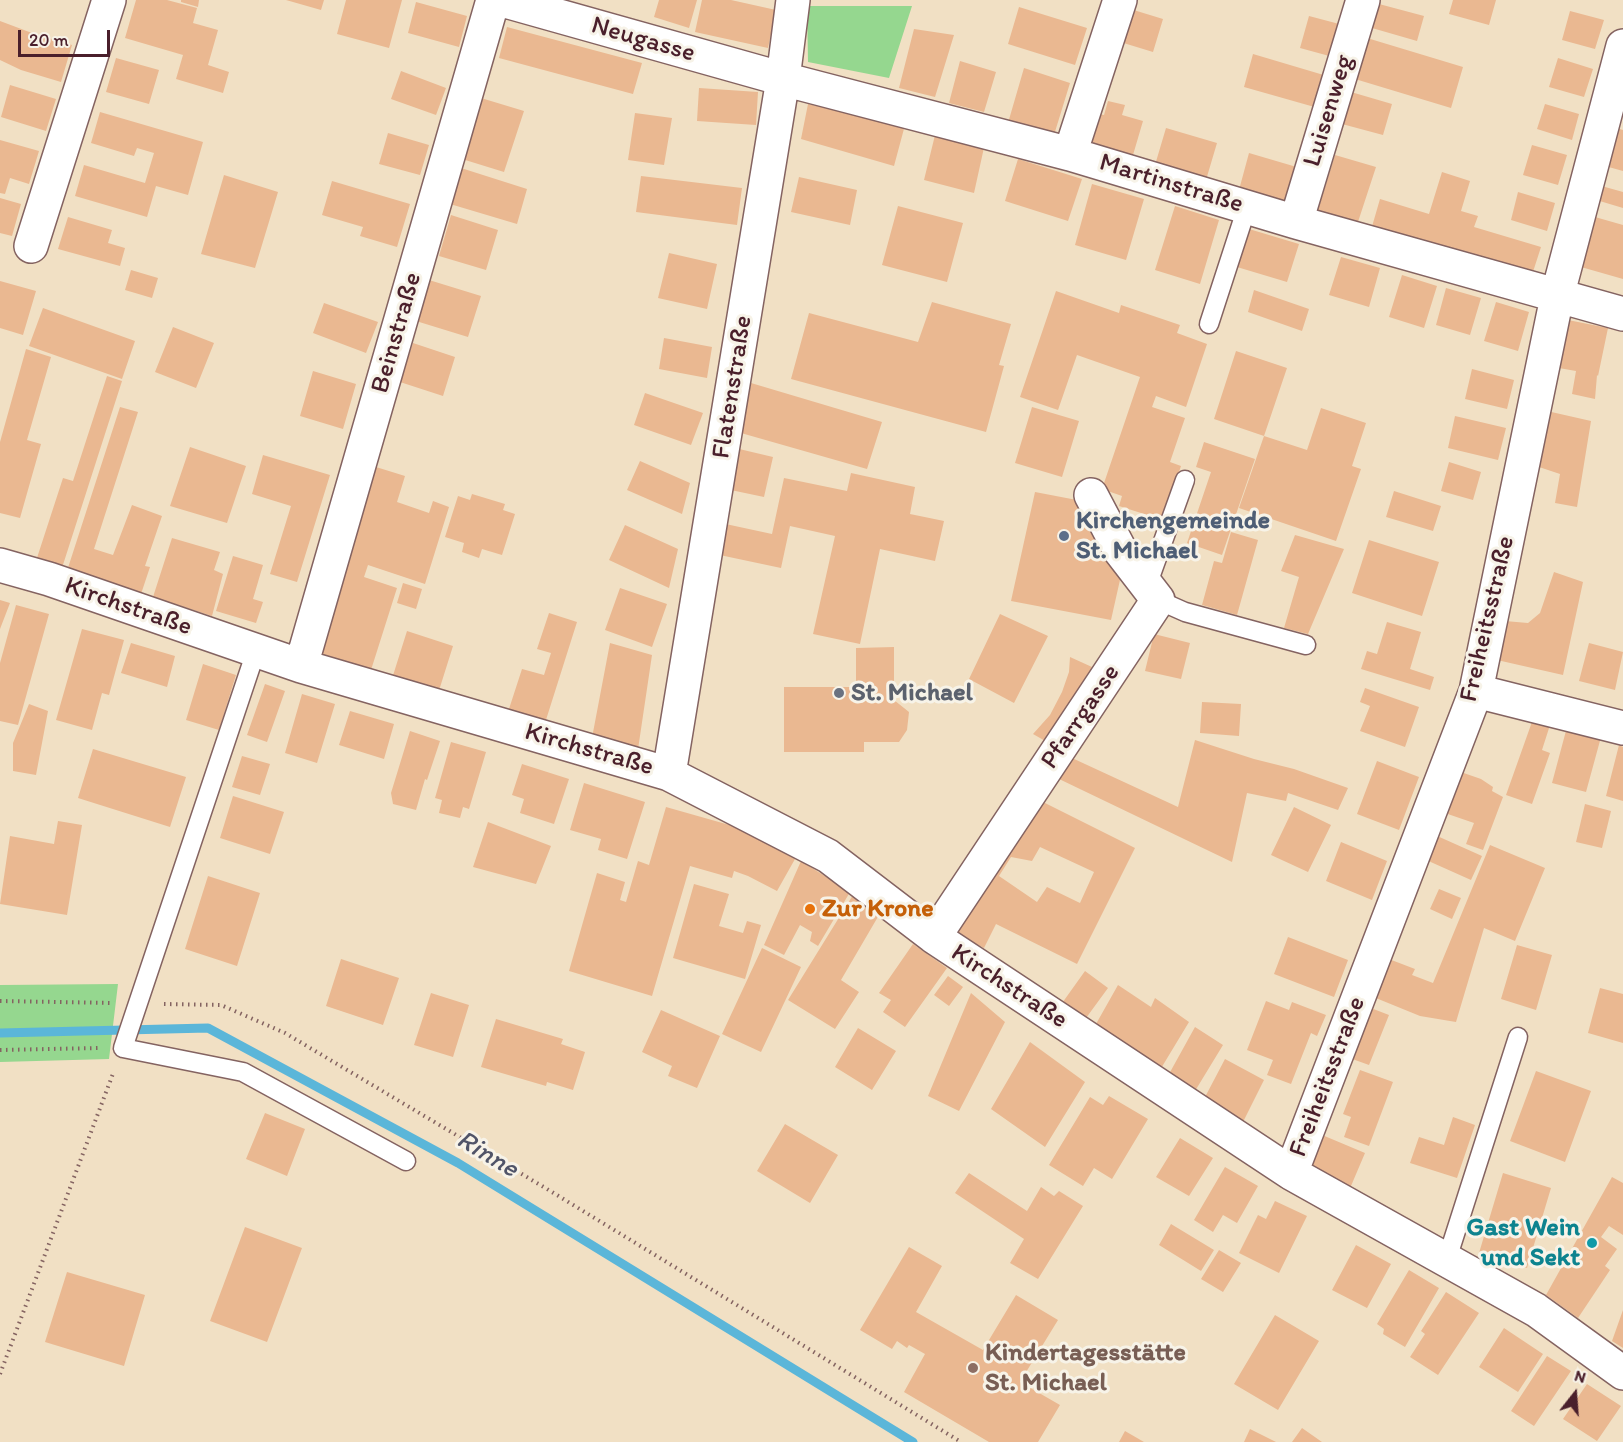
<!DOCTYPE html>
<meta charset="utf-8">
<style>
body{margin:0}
#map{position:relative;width:1623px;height:1442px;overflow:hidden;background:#f1e0c4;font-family:Itim,sans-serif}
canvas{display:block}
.north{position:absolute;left:1545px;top:1364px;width:60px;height:60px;-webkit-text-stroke:4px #f7f3e8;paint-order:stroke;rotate:17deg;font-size:16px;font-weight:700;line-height:24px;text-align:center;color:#4a1f2b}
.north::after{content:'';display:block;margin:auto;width:21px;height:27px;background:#4a1f2b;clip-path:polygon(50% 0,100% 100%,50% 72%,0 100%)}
.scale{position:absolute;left:18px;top:30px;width:92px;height:27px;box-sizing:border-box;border:3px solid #4a1f2b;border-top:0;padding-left:8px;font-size:18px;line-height:21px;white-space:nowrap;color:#4a1f2b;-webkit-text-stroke:4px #f7f3e8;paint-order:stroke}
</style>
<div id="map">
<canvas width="1623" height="1442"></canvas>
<div class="north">N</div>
<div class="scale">20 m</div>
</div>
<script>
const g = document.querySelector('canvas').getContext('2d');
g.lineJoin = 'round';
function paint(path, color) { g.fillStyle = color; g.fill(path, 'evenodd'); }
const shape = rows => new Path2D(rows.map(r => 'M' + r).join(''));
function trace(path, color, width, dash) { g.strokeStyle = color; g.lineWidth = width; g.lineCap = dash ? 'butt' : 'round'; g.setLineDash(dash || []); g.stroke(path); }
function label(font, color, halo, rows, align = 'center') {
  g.font = font + ' Itim,sans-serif'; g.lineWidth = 6; g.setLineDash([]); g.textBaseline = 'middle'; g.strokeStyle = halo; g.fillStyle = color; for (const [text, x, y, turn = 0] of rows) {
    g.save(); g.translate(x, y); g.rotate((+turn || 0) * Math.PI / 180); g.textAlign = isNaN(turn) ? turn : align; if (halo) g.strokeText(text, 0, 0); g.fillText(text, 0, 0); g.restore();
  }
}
const green = shape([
 [807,6,912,6,889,78,808,62],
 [118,984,109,1059,0,1062,0,985]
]);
const stream = shape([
 [0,1033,208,1028,458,1163,913,1442]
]);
const building = shape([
 [136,0,167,0,197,8,193,23,218,30,208,65,229,72,223,93,176,79,183,55,125,38],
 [181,0,199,0,198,7,181,2],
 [286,0,324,0,321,10],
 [346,0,402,0,389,48,337,34],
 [659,0,697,0,689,28,654,17],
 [702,0,731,0,776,10,768,48,695,32],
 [1453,0,1496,0,1489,25,1449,14],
 [416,2,467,16,459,47,408,33],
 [1379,4,1424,16,1417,41,1372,28],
 [1019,7,1087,28,1075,65,1008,44],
 [1127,8,1163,19,1153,52,1117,41],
 [1570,11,1604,20,1595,49,1562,40],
 [1309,16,1343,25,1333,57,1300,48],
 [0,21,32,33,72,45,61,82,21,70,0,60],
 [507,27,642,63,633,94,499,58],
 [914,29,954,35,935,97,899,88],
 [1367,38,1463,67,1451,108,1355,79],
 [1253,54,1327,76,1318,108,1244,87],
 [116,58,159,70,149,104,106,92],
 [1558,58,1593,69,1584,97,1549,87],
 [960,61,996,72,984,112,949,103],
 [1024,68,1070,83,1054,135,1008,123],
 [401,71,446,88,436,115,391,99],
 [10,85,56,99,46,131,1,117],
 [699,88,758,92,756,125,697,121],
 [1351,92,1392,104,1383,135,1342,124],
 [481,98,524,111,504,172,462,159],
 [1108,101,1125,105,1122,115,1143,121,1133,155,1085,142,1093,113,1104,115],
 [808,104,905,125,894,166,801,139],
 [1545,104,1579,114,1572,140,1537,129],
 [100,112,203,142,188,195,156,186,147,217,75,196,84,165,145,183,154,153,137,148,134,156,91,143],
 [635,113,672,118,664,165,628,160],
 [1166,128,1217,143,1206,180,1155,165],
 [1616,128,1623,130,1623,171,1605,166],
 [936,131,985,143,974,193,924,180],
 [388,133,429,145,420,175,379,164],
 [0,140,39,151,29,184,10,178,5,194,0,193],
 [1532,145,1567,155,1558,185,1523,175],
 [1249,153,1300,168,1289,205,1239,190],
 [1335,155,1376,167,1356,228,1316,216],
 [1018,159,1082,179,1068,221,1005,201],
 [461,168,527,189,517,224,450,204],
 [1442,172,1470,181,1461,211,1478,216,1474,227,1541,247,1531,278,1371,230,1380,199,1429,214],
 [224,175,278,192,255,268,201,254],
 [641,176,742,188,737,225,636,212],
 [799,177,857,190,850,225,791,212],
 [332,181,410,204,397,247,360,236,363,227,322,215],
 [1092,184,1144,199,1126,260,1075,245],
 [1598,185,1623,192,1623,208,1593,199],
 [1518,192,1555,203,1547,231,1511,220],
 [0,198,21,204,12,236,0,233],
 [898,206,963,223,947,282,882,265],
 [1175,206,1219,220,1200,284,1155,270],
 [451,215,498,230,486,270,439,256],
 [1588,215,1623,225,1623,279,1574,265],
 [68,217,112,230,108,243,125,248,120,266,58,249],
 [1249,229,1299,244,1287,282,1237,267],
 [669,253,717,264,707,309,658,298],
 [1341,257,1380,268,1369,307,1329,295],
 [131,270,158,278,152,298,125,290],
 [1402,275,1437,286,1424,328,1389,317],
 [429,280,481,296,468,337,416,321],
 [0,281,36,291,23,335,0,328],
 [1446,288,1481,298,1470,335,1436,325],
 [1254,290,1309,309,1302,331,1248,312],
 [1056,291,1119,313,1121,305,1180,325,1177,333,1207,344,1186,407,1156,396,1152,407,1185,418,1170,462,1181,466,1163,520,1119,506,1122,496,1102,489,1140,377,1077,355,1058,410,1020,397],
 [932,302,1011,324,999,365,1004,366,986,432,791,379,809,313,918,342],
 [1496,302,1529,312,1518,351,1484,341],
 [324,303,378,322,366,353,313,333],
 [43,308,135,341,122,379,29,346],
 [1563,319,1608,328,1598,376,1597,375,1595,399,1572,394,1576,371,1553,367],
 [173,327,214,343,196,388,155,372],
 [664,338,712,347,707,378,659,369],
 [413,343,455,357,443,396,400,382],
 [26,349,51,357,27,440,41,444,20,518,0,513,0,442],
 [1236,351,1287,368,1264,436,1214,419],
 [1472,369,1514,380,1507,409,1465,399],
 [313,371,356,384,343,429,300,416],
 [107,376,122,381,61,571,35,564,63,478,73,481],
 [751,383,882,422,867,469,741,433],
 [645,393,703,413,691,445,634,425],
 [120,407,138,412,94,549,113,555,132,505,162,516,145,566,150,567,140,597,66,574],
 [1032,407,1079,421,1062,477,1015,463],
 [1321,408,1366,423,1352,466,1361,469,1336,541,1239,508,1264,436,1307,450],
 [1547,411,1591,421,1577,507,1555,503,1560,474,1536,466],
 [1455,416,1506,428,1498,460,1448,448],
 [1204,442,1255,459,1222,555,1187,543,1211,472,1196,467],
 [190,447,246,466,227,523,170,506],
 [735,448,773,457,764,497,726,489],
 [263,455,330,475,297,582,270,574,291,506,252,494],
 [640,461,690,483,682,514,627,490],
 [1449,462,1481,472,1473,500,1441,491],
 [376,467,405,476,397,502,429,513,433,501,449,507,425,584,368,565,364,577,397,588,371,670,317,653],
 [851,473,915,487,910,514,944,521,935,561,880,549,860,644,813,634,835,536,790,526,781,568,715,554,721,523,772,534,784,478,847,491],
 [1394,491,1441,506,1433,531,1386,517],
 [1035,492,1082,501,1122,571,1111,620,1011,601],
 [472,494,505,504,503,510,515,514,502,555,482,549,479,558,462,552,464,543,445,537,458,496,470,500],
 [625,525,678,549,669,588,609,560],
 [1231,532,1258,540,1237,615,1202,605,1214,561,1222,563],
 [1295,535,1344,549,1308,634,1284,628,1299,577,1281,571],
 [172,538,220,552,214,570,223,574,212,616,153,597],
 [1369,540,1439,562,1422,616,1352,593],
 [233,556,263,565,253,599,263,602,256,623,216,611],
 [1554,572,1583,582,1563,675,1497,660,1505,621,1528,623,1540,613],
 [403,583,422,589,416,609,397,603],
 [620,588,667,604,652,647,605,630],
 [0,600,10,603,0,629],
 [16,605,49,614,18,725,0,721,0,663],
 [549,613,577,622,545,723,508,712,522,669,544,675,551,653,537,649],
 [1000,614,1048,636,1014,703,969,679],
 [1387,622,1421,632,1410,669,1434,677,1430,690,1361,669,1367,651,1377,654],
 [82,629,124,640,109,695,102,693,92,730,56,720],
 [407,631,453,646,436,700,390,685],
 [1154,634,1190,643,1181,679,1145,671],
 [131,643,175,656,167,687,121,673],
 [610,643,652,655,637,756,591,743],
 [1589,643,1623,652,1615,690,1579,681],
 [894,647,894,700,909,712,907,730,899,742,864,742,864,752,784,752,784,687,856,687,856,648],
 [1070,657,1092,667,1078,705,1047,742,1033,734,1050,715,1062,692,1069,672],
 [203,664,236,675,219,730,186,720],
 [265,684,285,691,267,742,247,735],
 [1365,688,1419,707,1405,747,1360,731,1370,706,1360,702],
 [302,694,335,704,317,763,285,753],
 [1202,702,1241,704,1239,736,1200,733],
 [29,704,48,711,36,775,13,771,13,743],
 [350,711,394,724,384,759,339,745],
 [1533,719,1550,725,1542,750,1550,753,1532,804,1506,795],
 [1567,727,1601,737,1586,792,1552,783],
 [410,731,440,741,427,780,425,779,416,810,393,804,391,793],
 [1195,740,1254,759,1294,769,1348,788,1338,810,1288,793,1286,801,1247,793,1232,862,1057,778,1072,758,1178,807],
 [451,742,486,752,469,809,463,807,460,818,439,813,442,800,435,798],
 [1619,745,1623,747,1623,801,1606,796],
 [93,749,186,777,170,827,78,798],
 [242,756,270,764,260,795,232,787],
 [1377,761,1419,777,1399,830,1357,814],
 [522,764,569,779,554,824,520,813,524,799,512,795],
 [1455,770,1481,779,1493,787,1492,791,1503,797,1483,850,1466,844,1474,823,1439,811],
 [584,783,645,802,627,859,598,850,601,839,570,830],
 [233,796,284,812,270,854,220,838],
 [1041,801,1135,848,1077,964,996,924,984,948,955,933],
 [1040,847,1094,872,1080,903,1047,887,1037,902,999,876,1011,857,1032,861],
 [1585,804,1611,811,1602,848,1576,842],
 [666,807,740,828,795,859,777,891,748,876,734,871,732,878,690,866,652,996,569,971,597,873,625,882,620,900,626,902,638,861,649,865],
 [1294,807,1331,825,1308,872,1271,855],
 [58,821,82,825,67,915,0,904,10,836,54,844],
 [488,822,551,846,536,884,473,867],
 [1435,835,1482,856,1471,880,1424,859],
 [1341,842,1387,861,1372,900,1326,881],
 [1490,845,1545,868,1515,941,1484,928,1456,1022,1420,1016,1366,994,1381,956,1415,969,1412,975,1433,983],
 [801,861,850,892,818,946,810,941,812,932,800,925,784,955,764,945],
 [208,876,260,893,237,966,185,949],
 [694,884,729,894,719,926,743,933,747,921,761,925,745,979,673,958],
 [1439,889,1461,898,1452,919,1430,909],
 [853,895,879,915,841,980,859,992,835,1029,788,1000],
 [1288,937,1348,960,1334,997,1274,974],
 [913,944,947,968,905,1027,883,1012,891,1000,879,993],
 [1517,945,1552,955,1536,1010,1501,999],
 [762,948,801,967,761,1052,722,1034],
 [341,959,399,978,383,1025,326,1006],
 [1085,971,1108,988,1078,1029,1055,1013],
 [948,976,963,987,949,1006,934,995],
 [1118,985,1151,1007,1155,998,1189,1022,1160,1070,1096,1024],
 [1600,988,1623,994,1623,1043,1588,1033],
 [431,993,469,1005,453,1057,414,1045],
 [971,993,1005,1022,959,1111,928,1096],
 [1266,1001,1289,1010,1292,1002,1326,1015,1317,1036,1311,1033,1291,1084,1267,1075,1273,1060,1247,1050],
 [1363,1005,1389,1015,1369,1065,1344,1056],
 [661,1010,720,1036,697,1088,668,1076,672,1066,642,1052],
 [496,1019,563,1039,561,1044,585,1052,573,1090,547,1082,546,1086,481,1067],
 [1195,1027,1223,1045,1195,1091,1169,1074],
 [858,1028,896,1051,872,1090,835,1067],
 [1030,1042,1085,1082,1045,1147,991,1109],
 [1225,1059,1264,1080,1242,1124,1204,1099],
 [1360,1070,1393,1082,1369,1146,1344,1137,1351,1117,1343,1114],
 [1536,1071,1591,1091,1565,1162,1510,1141],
 [1109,1096,1148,1119,1112,1179,1094,1168,1083,1186,1049,1165,1090,1097,1103,1105],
 [265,1113,305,1129,287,1176,246,1159],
 [1453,1117,1475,1125,1457,1178,1410,1163,1419,1137,1444,1145],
 [785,1124,838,1155,810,1203,757,1171],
 [1315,1132,1365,1153,1348,1193,1299,1172],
 [1180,1138,1213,1158,1189,1196,1156,1177],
 [1225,1167,1258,1186,1237,1223,1223,1215,1213,1232,1194,1220],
 [969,1173,1027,1211,1041,1187,1054,1196,1059,1191,1083,1206,1038,1279,1010,1263,1024,1239,955,1193],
 [1503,1173,1551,1188,1527,1268,1479,1253],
 [1612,1177,1623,1183,1623,1235,1609,1226,1601,1237,1617,1249,1605,1266,1610,1270,1578,1318,1546,1295],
 [1275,1201,1307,1216,1279,1273,1239,1253,1258,1215,1266,1219],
 [1171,1224,1214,1250,1201,1271,1159,1245],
 [245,1227,302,1248,267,1342,210,1321],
 [1356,1245,1391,1264,1367,1308,1332,1290],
 [909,1247,942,1266,916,1312,983,1350,1016,1295,1058,1320,1020,1382,1060,1405,1038,1442,989,1442,904,1392,925,1354,909,1345,907,1348,897,1341,892,1349,860,1330],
 [1219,1250,1241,1263,1223,1292,1201,1279],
 [1409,1270,1439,1288,1405,1347,1383,1334,1384,1329,1377,1324],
 [67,1272,145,1295,124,1366,45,1342],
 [1446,1292,1479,1313,1438,1375,1410,1357,1425,1334,1421,1331],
 [1623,1310,1623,1348,1612,1341],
 [1275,1315,1319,1341,1278,1410,1234,1384],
 [1504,1328,1543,1354,1518,1392,1479,1367],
 [1547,1356,1571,1371,1534,1426,1511,1411],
 [1587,1384,1621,1406,1597,1441,1563,1419],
 [1302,1428,1322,1442,1292,1442],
 [1250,1429,1276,1442,1244,1442],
 [1125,1431,1144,1442,1119,1442]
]);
const path = shape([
 [0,1001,114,1003],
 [164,1004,221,1005,285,1033,552,1192,961,1442],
 [0,1050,98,1048],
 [0,1374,114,1071]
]);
const service = shape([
 [1209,324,1247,207],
 [1147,586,1185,480],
 [1158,600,1185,612,1306,645],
 [256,651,123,1048,243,1072,406,1161],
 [1447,1259,1518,1037]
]);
const minor = shape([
 [502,0,783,79,1070,154,1296,222,1623,314],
 [1070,154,1120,0],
 [1296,222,1363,0],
 [31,246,109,0],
 [0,565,49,579,301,666,669,774,828,856,934,937,1291,1173,1536,1310,1623,1373],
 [301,666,493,0],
 [1476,691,1623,728],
 [669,774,783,79,793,0],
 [934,937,1158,600,1121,552,1091,495],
 [1291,1173,1476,691,1557,297,1623,46]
]);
const markers = [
 [1064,536,6,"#5c6f8a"],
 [839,693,6,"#6b7280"],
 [810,909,6,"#e8710a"],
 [1592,1243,6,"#0f9aa8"],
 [973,1368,6,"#8d6e63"]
];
const streetNames = [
 ["Neugasse",643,40,16],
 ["Luisenweg",1329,111,-73],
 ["Martinstraße",1171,184,17],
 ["Beinstraße",397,333,-74],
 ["Flatenstraße",733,387,-81],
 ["Kirchstraße",128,607,19],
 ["Freiheitsstraße",1488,619,-77],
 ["Pfarrgasse",1081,717,-56],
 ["Kirchstraße",589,750,16],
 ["Kirchstraße",1009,987,33],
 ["Freiheitsstraße",1328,1077,-69]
];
const serviceNames = [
 ["Kirchengemeinde",1076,521],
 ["St. Michael",1076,551]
];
const worshipNames = [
 ["St. Michael",851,693]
];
const foodNames = [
 ["Zur Krone",822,909]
];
const cultureNames = [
 ["Gast Wein",1580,1228],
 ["und Sekt",1580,1258]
];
const educationNames = [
 ["Kindertagesstätte",985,1353],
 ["St. Michael",985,1383]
];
const waterNames = [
 ["Rinne",487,1155,31]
];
paint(green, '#95d78f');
trace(stream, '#5bb6d9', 9);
paint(building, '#eab891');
trace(service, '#846361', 21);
trace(minor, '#846361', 36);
trace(path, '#846361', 4, [1.5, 4.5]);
trace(service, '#fff', 18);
trace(minor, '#fff', 33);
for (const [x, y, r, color] of markers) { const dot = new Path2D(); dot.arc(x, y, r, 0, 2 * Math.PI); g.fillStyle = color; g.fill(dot); trace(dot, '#f7f3e8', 2); }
label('26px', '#4a1f2b', '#f7f3e8', streetNames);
label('bold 26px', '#4e5e75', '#f7f3e8', serviceNames, 'left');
label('bold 26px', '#5b616d', '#f7f3e8', worshipNames, 'left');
label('bold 26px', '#c56008', '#f7f3e8', foodNames, 'left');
label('bold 26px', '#0d838f', '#f7f3e8', cultureNames, 'right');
label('bold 26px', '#785e54', '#f7f3e8', educationNames, 'left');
label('italic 27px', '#505468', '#f7f3e8', waterNames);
</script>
